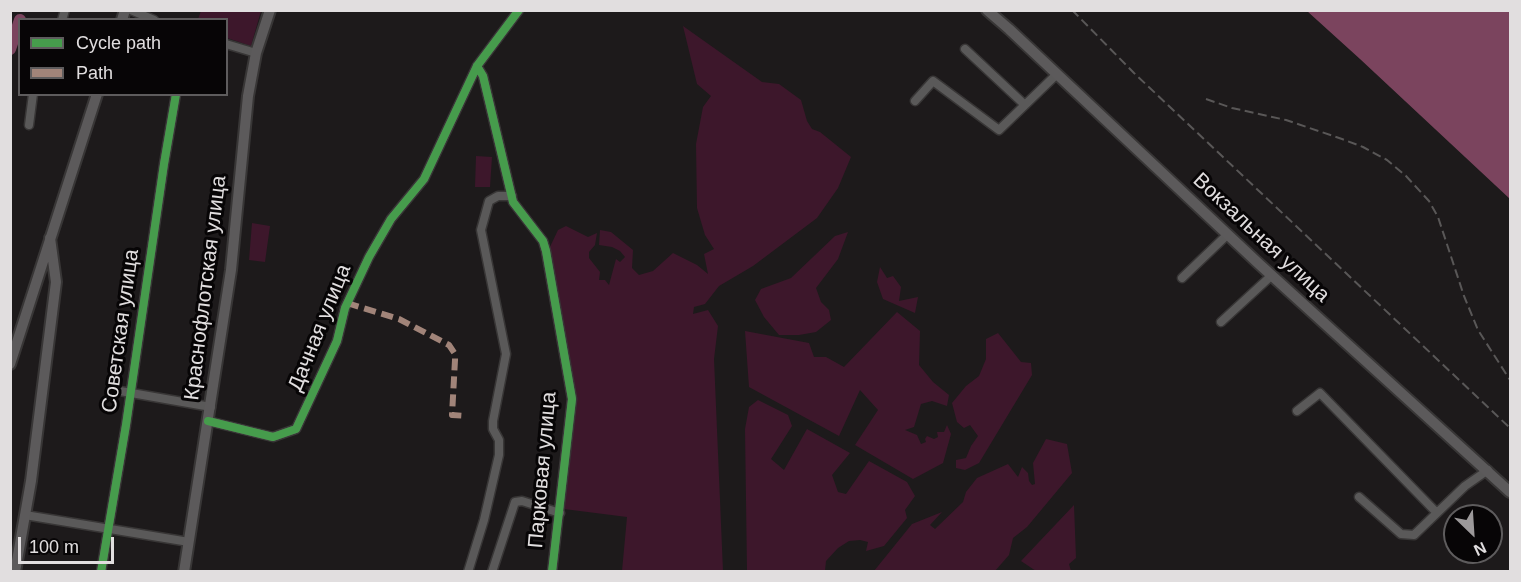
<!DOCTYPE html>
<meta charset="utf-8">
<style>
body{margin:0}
#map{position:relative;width:1521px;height:582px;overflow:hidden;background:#1d1a1b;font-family:Helvetica,sans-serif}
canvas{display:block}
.frame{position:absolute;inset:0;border:12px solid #e1dedf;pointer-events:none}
.legend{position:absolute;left:18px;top:18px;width:210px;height:78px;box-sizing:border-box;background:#070506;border:2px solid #5e5c5d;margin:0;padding:8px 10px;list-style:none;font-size:18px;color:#e1dedf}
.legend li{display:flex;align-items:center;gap:12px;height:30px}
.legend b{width:30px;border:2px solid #5e5c5d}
.north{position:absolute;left:1443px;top:504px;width:60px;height:60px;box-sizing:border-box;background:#070506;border:2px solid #5e5c5d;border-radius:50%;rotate:155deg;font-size:16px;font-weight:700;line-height:24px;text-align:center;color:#e1dedf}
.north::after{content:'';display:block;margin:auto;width:21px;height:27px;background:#9c999a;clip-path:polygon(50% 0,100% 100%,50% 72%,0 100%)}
.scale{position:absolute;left:18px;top:537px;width:96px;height:27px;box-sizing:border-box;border:3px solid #e1dedf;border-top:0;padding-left:8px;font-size:18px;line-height:21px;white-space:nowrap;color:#e1dedf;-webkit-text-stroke:4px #070506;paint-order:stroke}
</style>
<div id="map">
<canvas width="1521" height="582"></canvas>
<div class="frame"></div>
<ul class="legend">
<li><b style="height:8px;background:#469c4c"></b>Cycle path</li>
<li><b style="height:8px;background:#a18479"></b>Path</li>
</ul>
<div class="north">N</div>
<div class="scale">100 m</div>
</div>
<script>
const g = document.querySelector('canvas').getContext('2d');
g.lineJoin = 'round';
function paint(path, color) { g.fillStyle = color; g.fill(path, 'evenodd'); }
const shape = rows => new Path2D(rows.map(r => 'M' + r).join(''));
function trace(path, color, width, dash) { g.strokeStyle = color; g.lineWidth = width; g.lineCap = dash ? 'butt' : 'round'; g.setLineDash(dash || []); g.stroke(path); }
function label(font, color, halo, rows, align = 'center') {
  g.font = font + ' Helvetica,sans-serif'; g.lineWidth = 6; g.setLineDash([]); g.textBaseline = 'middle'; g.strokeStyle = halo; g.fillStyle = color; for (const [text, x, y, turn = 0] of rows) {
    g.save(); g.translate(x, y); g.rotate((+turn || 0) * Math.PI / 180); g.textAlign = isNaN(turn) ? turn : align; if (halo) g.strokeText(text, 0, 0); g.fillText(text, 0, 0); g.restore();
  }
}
const green = shape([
 [201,11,261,11,251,46,227,38,226,20,198,19],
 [683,26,762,82,779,84,801,100,807,121,812,129,820,132,851,157,838,188,817,218,753,266,719,286,705,304,694,307,693,314,708,310,718,326,714,359,723,571,622,571,627,517,564,509,577,399,549,249,558,230,566,226,588,237,597,233,595,245,589,252,589,258,600,272,599,280,605,280,609,285,616,259,620,262,625,257,620,251,612,247,599,245,600,230,611,232,633,250,632,268,639,275,653,271,673,253,697,265,708,274,704,254,714,249,705,235,697,208,696,144,703,107,711,96,697,84],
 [476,156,492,157,490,187,475,187],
 [252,223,270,226,265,262,249,260],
 [848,232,838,259,816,288,821,302,829,310,831,320,816,332,799,335,779,335,764,317,755,300,761,289,791,278,835,236],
 [880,267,887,278,893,276,901,287,899,301,918,297,915,313,883,299,877,282],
 [897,312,920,331,919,365,933,382,949,395,947,406,932,401,921,404,914,427,905,430,917,435,921,444,926,442,925,439,927,436,934,439,938,437,937,432,944,432,947,425,951,434,943,463,913,479,855,445,878,410,860,390,839,436,749,387,745,331,809,343,814,357,826,357,844,367],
 [998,333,1021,362,1031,363,1032,375,979,463,965,470,956,468,956,460,966,458,971,446,978,436,970,425,964,428,957,422,952,403,966,386,979,376,986,359,986,339],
 [758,400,788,415,792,426,771,459,784,470,807,429,850,453,832,475,838,492,846,494,869,461,907,482,915,496,905,510,907,518,884,546,866,551,868,542,860,540,849,541,838,548,826,561,825,571,747,571,745,429,749,407],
 [1046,439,1067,444,1072,473,1027,527,1013,538,1009,555,995,571,874,571,912,524,942,512,930,525,935,529,963,502,966,492,977,478,1008,464,1018,477,1022,467,1028,473,1029,481,1032,485,1035,484,1033,463],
 [1074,505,1076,558,1069,564,1071,571,1036,571,1021,561]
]);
const water = shape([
 [1307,11,1510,11,1510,199,1360,59]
]);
const river = shape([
 [10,49,20,20]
]);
const minor = shape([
 [131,10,154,20],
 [62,20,65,10],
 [226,44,256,53],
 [965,49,1025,105],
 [477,66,483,76,513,202,543,241,546,251,572,399,552,572],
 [915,101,933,81,999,130,1057,74],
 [29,125,33,94],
 [1182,278,1227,235],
 [1221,322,1271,276],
 [120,391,211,407],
 [1297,411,1320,393,1437,513],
 [208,421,273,437,296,429,337,341,345,308,369,257,391,219,424,179,477,66,519,10],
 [1359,497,1401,534,1414,535,1465,486,1488,470],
 [25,515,189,542],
 [101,572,126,425,164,164,176,94],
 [468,572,484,520,499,455,499,440,493,429,493,421,506,354,481,230,489,201,498,196,512,196],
 [492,572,515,502,522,501,560,513]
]);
const major = shape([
 [987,10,1009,29,1258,263,1510,492],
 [122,20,125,10],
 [10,364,97,94],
 [15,572,31,481,56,282,50,238],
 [184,572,231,270,248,96,256,53,270,10]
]);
const rail = shape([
 [1072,10,1134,73,1510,428],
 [1206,99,1232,108,1286,120,1342,139,1363,147,1387,160,1406,176,1429,201,1438,217,1464,296,1478,330,1510,380]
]);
const quiet = shape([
 [347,303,399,319,449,345,455,354,455,360,452,415,467,416]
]);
const cycleway = shape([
 [477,66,483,76,513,202,543,241,546,251,572,399,552,572],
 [208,421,273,437,296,429,337,341,345,308,369,257,391,219,424,179,477,66,519,10],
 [101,572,126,425,164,164,176,94]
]);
const streetNames = [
 ["Вокзальная улица",1261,238,43],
 ["Краснофлотская улица",206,288,-83],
 ["Дачная улица",320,328,-68],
 ["Советская улица",121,331,-82],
 ["Парковая улица",543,470,-85]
];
paint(green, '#3d172b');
paint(water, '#7b445e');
trace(river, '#7b445e', 12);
trace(minor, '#383636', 11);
trace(major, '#383636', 14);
trace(minor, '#5a5959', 8);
trace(major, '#5c5a5b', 10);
trace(rail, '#595757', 2, [9, 4.5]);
trace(quiet, '#a18479', 6, [12, 6]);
trace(cycleway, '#469c4c', 8);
label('21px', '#e1dedf', '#070506', streetNames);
</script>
